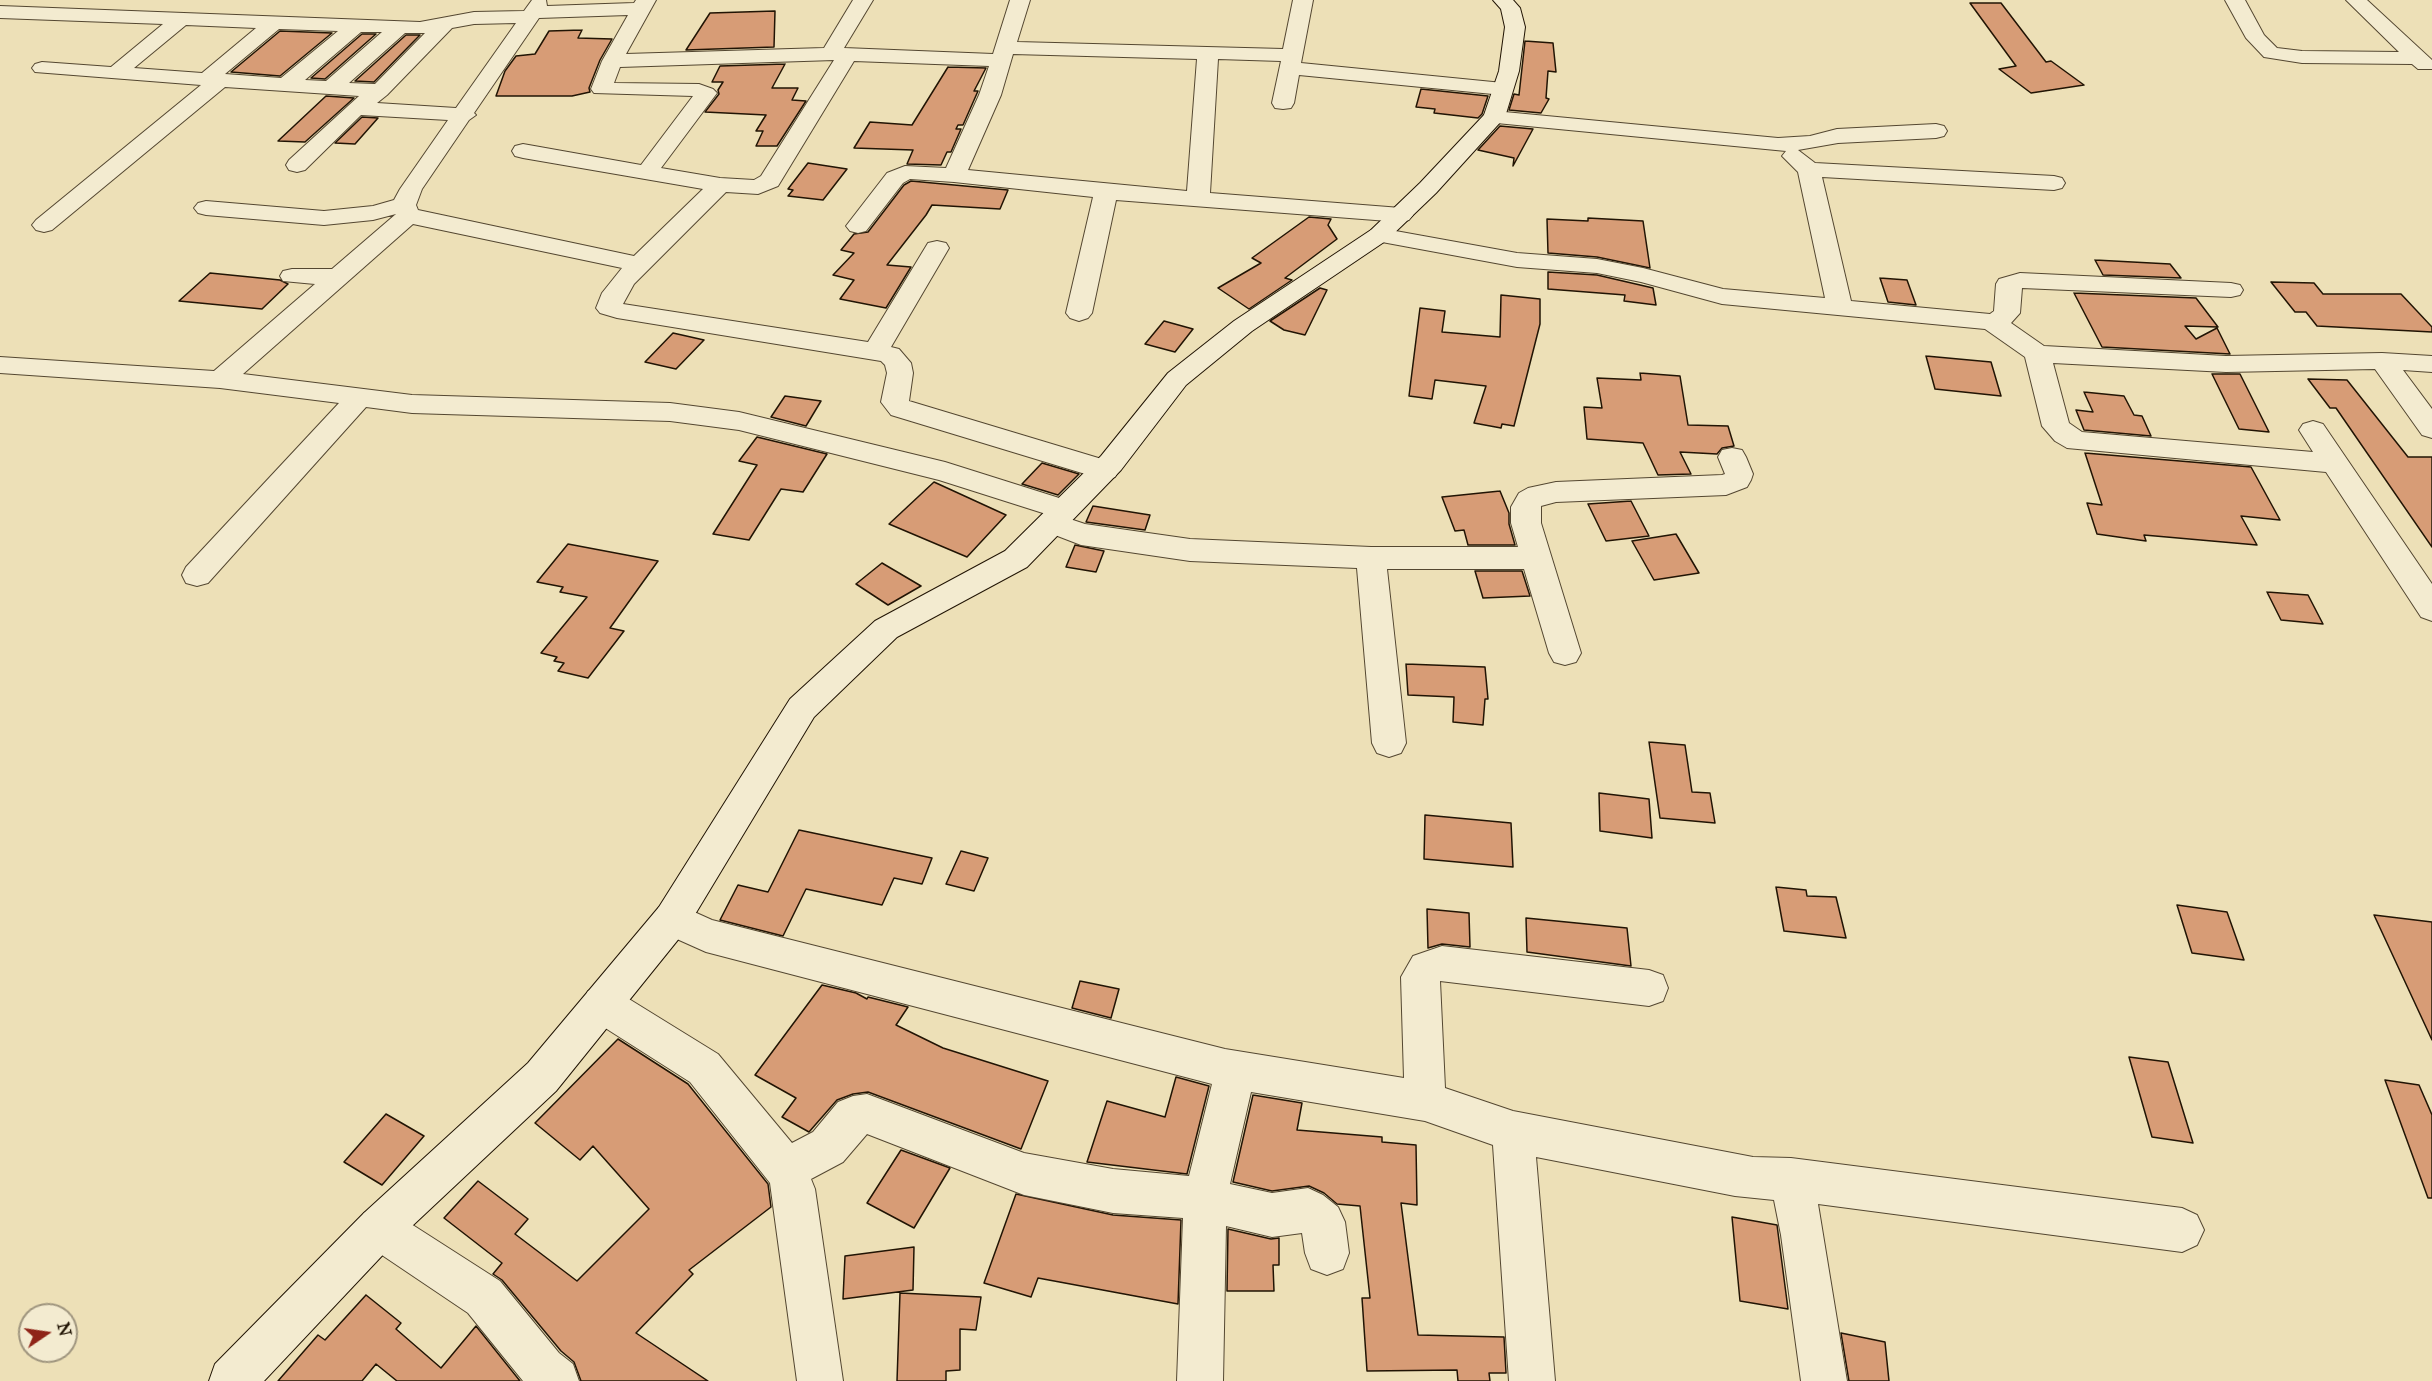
<!DOCTYPE html>
<style>
body{margin:0}
#map{position:relative;width:2432px;height:1381px;overflow:hidden;background:#ede0b7;font-family:"IM FELL Great Primer",serif}
canvas{display:block}
.north{position:absolute;left:18px;top:1303px;width:60px;height:60px;box-sizing:border-box;background:#f3ebd0;border:2px solid #9f957e;border-radius:50%;rotate:77deg;font-size:16px;font-weight:700;line-height:24px;text-align:center;color:#211404}
.north::after{content:'';display:block;margin:auto;width:21px;height:27px;background:#8f2418;clip-path:polygon(50% 0,100% 100%,50% 72%,0 100%)}
</style>
<div id="map">
<canvas width="2432" height="1381"></canvas>
<div class="north">N</div>
</div>
<script>
const g = document.querySelector('canvas').getContext('2d');
g.lineJoin = 'round';
function paint(path, color) { g.fillStyle = color; g.fill(path, 'evenodd'); }
const shape = rows => new Path2D(rows.map(r => 'M' + r).join(''));
function trace(path, color, width, dash) { g.strokeStyle = color; g.lineWidth = width; g.lineCap = dash ? 'butt' : 'round'; g.setLineDash(dash || []); g.stroke(path); }
const building = shape([
 [1970,3,2001,3,2046,62,2051,61,2084,85,2031,93,1999,69,2016,66,1970,3],
 [775,11,774,47,686,50,710,13,775,11],
 [582,30,578,38,612,39,600,60,589,88,590,92,572,96,496,96,505,71,516,56,535,54,549,31,582,30],
 [280,31,332,33,280,76,231,72,280,31],
 [362,34,376,34,325,79,311,78,362,34],
 [406,35,420,35,374,82,355,81,406,35],
 [1525,41,1553,43,1556,72,1548,71,1546,98,1549,99,1541,113,1509,110,1514,94,1519,95,1525,41],
 [785,64,772,88,798,88,792,100,806,101,777,146,756,146,763,131,756,131,766,115,705,112,719,94,718,90,723,82,712,82,720,66,785,64],
 [948,67,986,68,974,91,978,91,963,125,958,125,956,129,961,129,951,152,947,152,941,165,907,164,913,150,854,148,870,122,912,125,948,67],
 [1421,89,1488,96,1482,114,1478,118,1434,113,1435,109,1416,107,1421,89],
 [326,96,354,98,305,142,278,141,326,96],
 [362,117,378,118,355,144,335,143,362,117],
 [1500,126,1533,129,1513,166,1514,158,1478,150,1500,126],
 [808,163,847,169,823,200,788,196,793,190,788,189,808,163],
 [911,181,1008,190,1000,209,932,205,926,215,887,265,911,267,886,308,840,299,854,280,833,275,854,253,841,250,854,234,868,232,904,185,911,181],
 [1309,217,1331,219,1328,225,1337,239,1285,278,1292,280,1249,309,1218,288,1261,263,1252,258,1309,217],
 [1588,218,1643,221,1650,268,1597,257,1548,253,1547,219,1588,221,1588,218],
 [2095,260,2170,264,2181,278,2103,275,2095,260],
 [1548,272,1597,275,1653,288,1656,305,1624,301,1625,295,1548,289,1548,272],
 [210,273,280,280,288,284,262,309,179,301,210,273],
 [1880,278,1907,280,1916,305,1888,302,1880,278],
 [2271,282,2314,283,2323,294,2401,294,2432,327,2432,332,2317,326,2306,312,2295,312,2271,282],
 [1320,288,1327,290,1305,335,1284,330,1270,321,1320,288],
 [2074,293,2196,298,2218,327,2185,326,2196,339,2217,328,2230,354,2102,347,2074,293],
 [1501,295,1540,299,1540,324,1514,426,1502,424,1501,428,1474,423,1486,386,1435,380,1432,399,1409,396,1420,308,1445,311,1442,332,1500,337,1501,295],
 [1164,321,1193,329,1175,352,1145,344,1164,321],
 [673,333,704,340,676,369,645,362,673,333],
 [1926,356,1991,362,2001,396,1935,389,1926,356],
 [1640,373,1680,376,1688,425,1728,426,1734,446,1722,448,1717,454,1680,452,1691,474,1658,475,1643,443,1587,439,1584,407,1602,408,1597,378,1641,380,1640,373],
 [2212,374,2240,374,2269,432,2239,429,2212,374],
 [2308,379,2347,380,2408,457,2432,457,2432,547,2336,408,2330,408,2308,379],
 [2084,392,2124,396,2134,415,2142,416,2151,436,2084,430,2076,410,2093,412,2084,392],
 [785,396,821,401,806,426,771,417,785,396],
 [757,437,827,454,803,492,781,489,749,540,713,534,757,465,739,461,757,437],
 [2085,453,2251,467,2280,520,2241,516,2257,545,2144,535,2146,541,2097,534,2087,503,2102,505,2085,453],
 [1042,463,1079,474,1058,495,1022,484,1042,463],
 [934,482,1006,515,967,557,889,524,934,482],
 [1500,491,1509,513,1509,524,1515,545,1468,545,1464,530,1455,531,1442,497,1500,491],
 [1631,501,1649,536,1606,541,1588,504,1631,501],
 [1093,506,1150,515,1145,530,1086,522,1093,506],
 [1676,534,1699,573,1654,580,1632,541,1676,534],
 [568,544,658,561,610,628,624,631,588,678,558,671,564,663,554,661,557,657,541,653,587,597,560,592,563,587,537,582,568,544],
 [1075,545,1104,551,1096,572,1066,567,1075,545],
 [882,563,921,586,888,605,856,584,882,563],
 [1475,571,1522,571,1530,596,1483,598,1475,571],
 [2267,592,2308,595,2323,624,2281,620,2267,592],
 [1406,664,1485,667,1488,699,1485,699,1483,725,1453,722,1454,697,1408,695,1406,664],
 [1649,742,1685,745,1692,792,1710,793,1715,823,1660,818,1649,742],
 [1599,793,1649,799,1652,838,1600,831,1599,793],
 [1425,815,1511,823,1513,867,1424,859,1425,815],
 [799,830,932,858,922,884,894,878,882,905,806,889,783,936,720,920,738,885,768,892,799,830],
 [961,851,988,858,974,891,946,884,961,851],
 [1776,887,1806,890,1807,896,1836,897,1846,938,1784,931,1776,887],
 [2177,905,2227,912,2244,960,2192,953,2177,905],
 [1427,909,1469,913,1470,947,1442,944,1428,948,1427,909],
 [2374,915,2432,922,2432,1040,2374,915],
 [1526,918,1627,928,1631,966,1527,952,1526,918],
 [1080,981,1119,989,1111,1018,1072,1008,1080,981],
 [822,985,856,993,867,999,868,997,908,1007,896,1025,943,1048,1048,1081,1021,1149,868,1092,853,1094,837,1100,809,1132,782,1117,796,1098,755,1075,822,985],
 [618,1039,688,1084,768,1184,771,1207,689,1270,693,1274,636,1333,708,1381,581,1381,574,1362,561,1351,502,1280,493,1274,502,1263,444,1218,478,1181,528,1219,515,1234,577,1281,649,1209,593,1146,580,1160,535,1123,618,1039],
 [2129,1057,2168,1062,2193,1143,2152,1137,2129,1057],
 [1176,1077,1209,1086,1187,1174,1087,1162,1107,1101,1165,1117,1176,1077],
 [2385,1080,2419,1085,2432,1115,2432,1198,2428,1198,2385,1080],
 [1253,1095,1302,1103,1297,1130,1382,1137,1382,1142,1416,1145,1417,1205,1401,1203,1418,1335,1504,1337,1506,1373,1489,1373,1490,1381,1458,1381,1457,1370,1367,1371,1362,1298,1370,1298,1360,1206,1337,1204,1324,1193,1309,1186,1272,1191,1233,1182,1253,1095],
 [386,1114,424,1136,382,1185,344,1162,386,1114],
 [901,1150,950,1168,914,1228,867,1203,901,1150],
 [1016,1194,1113,1215,1181,1220,1178,1304,1038,1278,1031,1297,984,1283,1016,1194],
 [1732,1217,1777,1225,1788,1309,1740,1301,1732,1217],
 [1228,1229,1271,1239,1279,1238,1279,1265,1273,1265,1274,1291,1227,1291,1228,1229],
 [914,1247,913,1290,843,1299,845,1256,914,1247],
 [900,1293,981,1297,976,1330,960,1329,960,1370,946,1371,946,1381,897,1381,900,1293],
 [366,1295,401,1323,396,1329,441,1368,476,1326,520,1381,397,1381,376,1364,362,1381,278,1381,318,1335,325,1340,366,1295],
 [1841,1333,1885,1342,1889,1381,1849,1381,1841,1333]
]);
const street = shape([
 [532,0,546,0,547,6,634,3,636,0,656,0,626,54,824,48,853,0,873,0,844,48,993,54,1010,0,1030,0,1017,42,1283,49,1293,0,1313,0,1301,63,1503,83,1510,85,1513,89,1510,93,1503,95,1299,75,1294,103,1291,108,1283,109,1275,108,1272,103,1281,61,1218,59,1210,193,1401,208,1409,210,1413,215,1409,220,1401,222,1116,200,1092,313,1088,318,1079,321,1070,318,1066,313,1093,197,954,182,910,179,903,183,866,231,858,233,850,231,846,226,887,173,905,166,946,168,979,95,989,66,854,61,778,186,758,194,726,192,634,284,623,304,868,342,928,243,937,241,946,243,949,248,891,347,899,349,911,363,913,373,909,401,1115,463,1119,470,1115,477,1105,480,891,415,881,402,887,373,885,365,881,361,617,318,600,313,596,308,602,293,622,268,413,224,243,374,412,395,670,403,739,412,945,462,1075,503,1080,510,1075,517,1070,519,1085,524,1190,539,1371,547,1518,547,1511,523,1511,507,1519,493,1528,488,1556,482,1722,475,1725,474,1718,457,1722,450,1732,448,1742,450,1746,457,1753,474,1751,480,1747,487,1726,495,1556,502,1541,506,1541,523,1581,653,1576,662,1565,665,1554,662,1549,653,1524,569,1387,569,1406,743,1401,753,1389,757,1377,753,1372,743,1357,568,1190,561,1081,545,1042,530,1037,523,1042,516,1046,514,939,480,739,430,670,421,412,413,366,407,208,583,197,586,186,583,182,575,186,567,339,403,220,388,0,373,0,357,214,371,315,284,283,281,280,276,283,271,292,269,332,269,396,214,373,220,324,225,206,215,198,213,194,208,198,203,206,201,324,211,373,206,394,200,400,189,448,120,361,115,305,170,297,172,289,170,286,165,289,160,359,96,225,87,52,230,44,232,36,230,32,225,36,220,201,85,35,72,32,68,35,64,42,62,111,67,163,24,0,18,0,6,420,22,474,12,524,11,532,0],
 [628,15,602,61,591,89,594,93,693,96,641,165,523,144,515,146,512,151,515,156,523,158,703,189,634,256,418,210,416,205,422,189,469,120,476,115,474,113,539,18,628,15],
 [516,23,456,108,377,103,387,95,452,28,474,24,516,23],
 [186,25,256,28,202,73,134,68,186,25],
 [279,29,338,31,281,78,225,74,279,29],
 [361,32,382,32,326,81,305,80,361,32],
 [405,33,425,33,375,84,349,83,405,33],
 [1013,54,1197,59,1187,191,968,170,1001,95,1013,54],
 [834,60,761,176,754,180,720,178,661,168,717,93,713,89,699,84,614,83,620,67,834,60],
 [2225,0,2245,0,2264,35,2277,48,2302,51,2399,52,2346,0,2367,0,2432,60,2432,69,2418,69,2412,64,2302,63,2264,57,2246,38,2225,0],
 [1494,111,1778,138,1810,136,1837,129,1936,124,1944,126,1947,131,1944,136,1936,138,1838,143,1798,150,1815,163,2054,176,2062,178,2065,183,2062,188,2054,190,1822,177,1851,301,1990,314,1994,311,1996,284,1999,279,2020,273,2231,283,2240,285,2243,290,2240,295,2231,297,2022,288,2020,313,2011,323,2044,346,2226,356,2382,353,2432,356,2432,372,2403,370,2432,409,2432,438,2422,435,2375,369,2226,372,2053,363,2069,423,2082,432,2313,452,2299,430,2303,424,2313,421,2323,424,2432,584,2432,621,2421,617,2326,472,2067,448,2055,441,2042,426,2025,357,1985,329,1722,304,1641,282,1597,273,1517,267,1371,240,1367,235,1371,230,1379,228,1517,253,1597,259,1643,268,1723,289,1825,298,1798,172,1782,156,1786,151,1486,122,1483,117,1486,112,1494,111],
 [672,902,712,920,1225,1049,1404,1078,1401,977,1413,956,1442,946,1649,970,1663,975,1668,988,1663,1001,1649,1006,1440,981,1445,1088,1513,1111,1753,1157,1791,1158,2182,1208,2197,1215,2204,1230,2197,1245,2182,1252,1818,1204,1847,1381,1801,1381,1781,1235,1774,1200,1735,1196,1536,1157,1555,1381,1509,1381,1493,1145,1425,1121,1251,1092,1230,1184,1272,1193,1308,1188,1323,1195,1338,1207,1345,1222,1349,1253,1343,1269,1327,1275,1311,1269,1305,1253,1302,1233,1272,1237,1226,1226,1223,1381,1177,1381,1183,1218,1113,1213,1024,1195,867,1134,843,1162,811,1179,815,1189,843,1381,797,1381,770,1183,690,1082,588,1017,582,1004,588,991,602,986,616,991,718,1054,792,1143,813,1132,838,1102,853,1096,867,1094,1024,1153,1113,1169,1189,1176,1212,1084,706,952,659,931,653,919,659,907,672,902],
 [379,1206,394,1213,500,1281,559,1353,573,1364,579,1381,523,1381,468,1313,364,1243,357,1228,364,1213,379,1206]
]);
const secondary = shape([
 [1493,0,1513,0,1520,8,1525,27,1519,71,1505,117,1436,193,1387,240,1252,331,1186,385,1121,470,1027,567,897,637,814,717,685,931,556,1091,394,1243,264,1381,209,1381,215,1364,364,1213,528,1063,659,907,790,699,875,621,1005,551,1101,456,1168,373,1234,321,1371,230,1420,183,1484,115,1499,71,1505,27,1501,9,1493,0]
]);
paint(building, '#d79c76');
trace(building, '#211404', 1.5);
trace(street, '#544731', 2);
trace(secondary, '#211404', 2);
paint(street, '#f3ebd0');
paint(secondary, '#f3ebd0');
</script>
